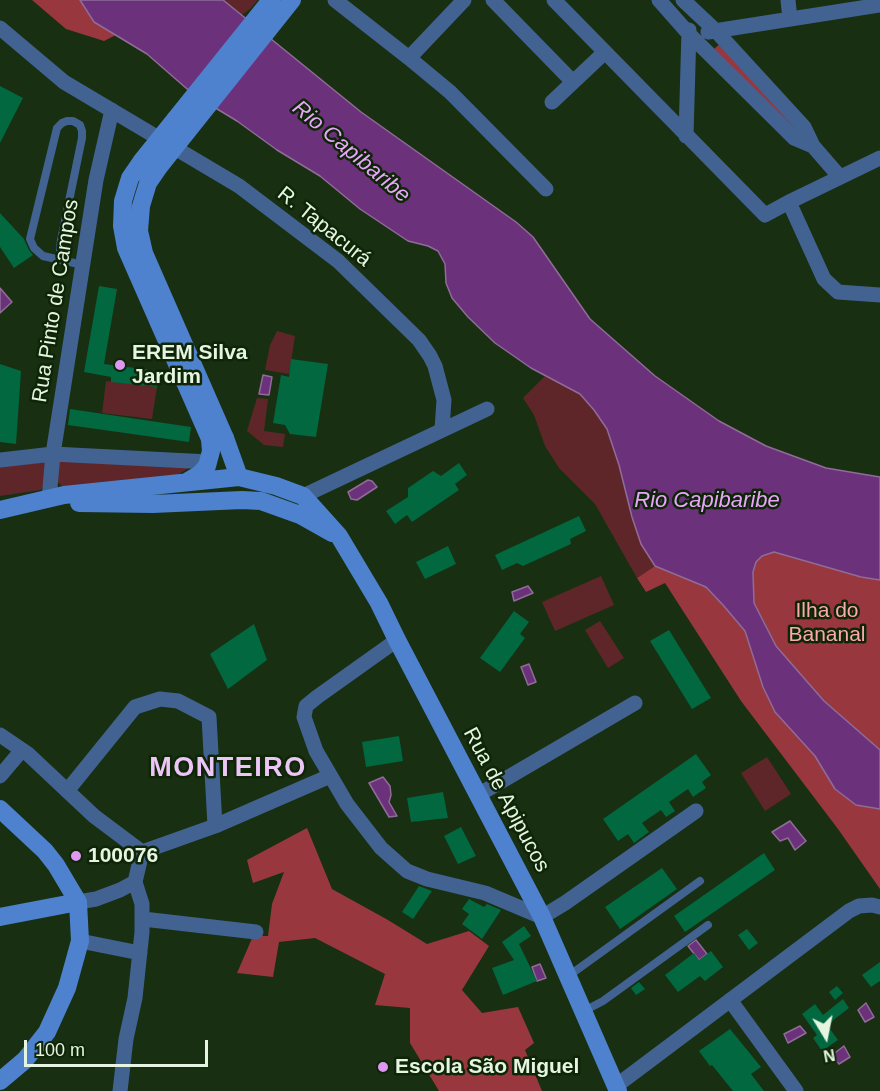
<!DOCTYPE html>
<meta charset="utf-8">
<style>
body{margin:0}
#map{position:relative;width:880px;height:1091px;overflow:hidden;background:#182f11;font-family:Arial,sans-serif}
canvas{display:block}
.north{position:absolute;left:796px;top:1007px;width:60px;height:60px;-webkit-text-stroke:4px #0e2507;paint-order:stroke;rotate:170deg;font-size:16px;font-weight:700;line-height:24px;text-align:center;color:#e6f5e1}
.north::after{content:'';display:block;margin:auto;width:21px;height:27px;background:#e6f5e1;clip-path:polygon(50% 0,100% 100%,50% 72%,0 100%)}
.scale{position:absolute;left:24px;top:1040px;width:184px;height:27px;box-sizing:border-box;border:3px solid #e6f5e1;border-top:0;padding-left:8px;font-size:18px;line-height:21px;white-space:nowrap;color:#e6f5e1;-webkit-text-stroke:4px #0e2507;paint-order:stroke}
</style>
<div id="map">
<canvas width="880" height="1091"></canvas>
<div class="north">N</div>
<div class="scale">100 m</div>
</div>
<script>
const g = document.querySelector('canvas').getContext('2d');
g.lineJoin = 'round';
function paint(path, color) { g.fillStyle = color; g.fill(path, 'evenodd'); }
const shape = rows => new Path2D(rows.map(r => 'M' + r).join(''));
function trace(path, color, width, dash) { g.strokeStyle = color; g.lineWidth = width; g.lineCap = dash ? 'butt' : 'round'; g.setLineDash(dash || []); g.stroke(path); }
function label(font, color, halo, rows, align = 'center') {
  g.font = font + ' Arial,sans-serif'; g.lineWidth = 5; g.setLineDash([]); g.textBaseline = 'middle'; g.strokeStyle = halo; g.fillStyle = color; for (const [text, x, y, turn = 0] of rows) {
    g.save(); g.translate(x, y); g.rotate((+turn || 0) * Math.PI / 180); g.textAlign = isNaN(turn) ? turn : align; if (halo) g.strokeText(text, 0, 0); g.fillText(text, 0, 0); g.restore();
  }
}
const green = shape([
 [223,0,258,0,250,9,242,15],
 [277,331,295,336,289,374,265,370,270,345],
 [545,376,580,394,594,410,607,429,619,465,632,517,641,544,655,566,637,578,595,504,559,468,545,446,534,415,523,398],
 [106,381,157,387,152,419,102,413],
 [257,398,268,399,264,431,285,434,283,447,264,445,247,431],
 [47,458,43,486,41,490,0,496,0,463],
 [58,460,192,466,176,476,63,487,58,482],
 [601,576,614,605,555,631,542,602],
 [600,621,624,658,608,668,585,630],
 [767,757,791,794,765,811,741,773]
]);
const forest = shape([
 [32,0,80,0,94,22,116,35,104,41,66,29],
 [721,43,803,131,800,136,714,49],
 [774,552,861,577,880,580,880,750,824,701,776,646,754,603,753,572,755,562,762,556],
 [655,566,706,587,723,605,745,631,763,687,775,712,815,756,835,789,856,805,880,809,880,889,838,829,741,701,665,583,646,592,637,578],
 [307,828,332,889,388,920,427,944,469,931,489,946,462,990,482,1013,518,1007,534,1043,525,1050,542,1091,439,1091,410,1043,410,1008,375,1005,385,974,315,938,279,942,273,977,237,973,253,936,268,936,272,904,284,872,253,883,247,860]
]);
const water = shape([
 [80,0,223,0,361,112,516,222,533,237,590,319,655,376,719,421,766,446,826,468,880,477,880,580,861,577,774,552,762,556,756,562,753,572,754,603,776,646,824,701,880,750,880,809,856,805,835,789,815,756,775,712,763,687,745,631,723,605,706,587,655,566,641,544,632,517,619,465,607,429,594,410,580,394,531,368,495,343,468,317,452,298,446,283,445,264,438,251,428,246,408,241,360,209,320,176,277,150,237,121,194,95,147,54,94,22,80,0],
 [0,288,12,302,0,313,0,288],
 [263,375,272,377,269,395,259,394,263,375],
 [368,480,372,481,377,487,357,500,351,499,348,492,368,480],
 [528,586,533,593,514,601,512,592,528,586],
 [529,664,536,682,528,685,521,667,529,664],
 [383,777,390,786,391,795,389,802,397,816,389,817,369,783,383,777],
 [790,821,806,841,795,850,788,838,780,841,772,832,790,821],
 [696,940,707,954,699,960,688,946,696,940],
 [540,964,546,978,537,981,532,967,540,964],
 [866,1003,874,1017,865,1022,858,1010,866,1003],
 [800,1026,806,1033,788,1043,784,1034,800,1026],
 [844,1046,850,1057,839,1064,832,1055,844,1046]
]);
const building = shape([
 [0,86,23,98,0,143],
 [0,213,24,239,29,250,33,255,14,268,0,247],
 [99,286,117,289,104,364,159,371,157,387,111,382,111,377,84,372],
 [291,359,328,364,316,437,290,434,285,425,273,423,281,375,289,377],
 [0,364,21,371,16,444,0,442],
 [70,409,191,427,189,442,68,425],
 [459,463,467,475,455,484,459,490,412,522,407,515,395,524,386,511,408,497,408,488,433,471,441,476],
 [579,516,586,531,570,539,571,544,523,566,517,563,502,570,495,555],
 [448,546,456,564,425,579,416,562],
 [514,611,529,622,520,634,525,638,500,672,480,658],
 [254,624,267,660,228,689,210,654],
 [669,630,711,698,692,709,650,641],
 [399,736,403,761,366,767,362,742],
 [696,754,711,775,702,782,706,788,693,797,688,789,669,802,675,811,666,817,661,810,642,823,649,832,634,843,628,834,618,841,603,819],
 [443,792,448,818,411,822,407,798],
 [461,827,476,856,458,864,444,836],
 [764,853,775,870,685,932,674,916],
 [662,868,677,889,620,929,605,907],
 [419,886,432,891,413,919,402,912],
 [469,899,484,907,487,904,501,910,482,939,462,924,469,914,462,909],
 [524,926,531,936,519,944,537,981,503,995,492,968,514,960,502,942],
 [747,929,758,943,749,950,738,935],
 [711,951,723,967,705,981,700,976,678,992,665,975,694,953,699,960],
 [880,962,880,981,871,987,862,975],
 [639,982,645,989,636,995,631,988],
 [837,986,843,993,835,1000,829,992],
 [843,999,849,1008,827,1025,838,1040,822,1051,813,1038,817,1035,802,1014,815,1004,823,1015],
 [730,1029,761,1067,751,1074,764,1091,733,1091,712,1065,710,1066,699,1051]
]);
const lane = shape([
 [63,261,60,249,61,240,82,138,82,131,80,125,73,121,67,121,62,123,57,128,30,239,34,248,43,256,83,265],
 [567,977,700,881],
 [584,1011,603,1001,708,925]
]);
const street = shape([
 [335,0,409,58,450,92,546,189],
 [493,0,573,82],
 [554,0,765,215,789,202,880,158],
 [659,0,689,34,794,138,813,146],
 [683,0,716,31,804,127,813,146,839,176],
 [788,0,790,19],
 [0,28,64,82,239,186,338,261,419,340,430,356,435,366,444,400,442,429],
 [708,32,880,5],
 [409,58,464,0],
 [552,102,605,52],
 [686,136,689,30],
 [789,202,824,279,838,292,880,295],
 [0,460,53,454,209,462],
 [303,496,487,409],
 [49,499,53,454,96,180,112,110],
 [397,640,317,697,306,706,304,717,316,751,347,804,381,848,407,871,427,879,485,893,542,917,565,903,696,811],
 [0,735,28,754,94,816,142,852],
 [0,776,22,750],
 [67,791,135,707,160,699,178,701,209,717,215,826],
 [478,795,635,703],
 [142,852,215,826,330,776],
 [78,902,96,899,120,890,135,882],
 [143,919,256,932],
 [80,941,140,953],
 [730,1000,796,1091],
 [616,1086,849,911,859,906,872,905,880,907],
 [120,1091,126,1039,135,998,142,932,142,904,135,882,142,852]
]);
const secondary = shape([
 [225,438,239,477],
 [188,481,200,474,207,466,211,451,210,439],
 [79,503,153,504,242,500,261,501,300,515,332,533],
 [0,510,64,495,239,477,276,486,303,496,339,536,379,603,397,640,542,917,618,1091],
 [0,809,45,851,56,865,78,902,80,941,67,988,47,1032,25,1060,0,1081],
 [0,917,78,902]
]);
const secondaryBridge = shape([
 [225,438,144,253,139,231,141,206,148,183,159,167,292,0],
 [210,439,126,248,122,226,123,201,130,178,141,162,271,0]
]);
const markers = [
 [120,365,6,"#de98f2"],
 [76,856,6,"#de98f2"],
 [383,1067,6,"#de98f2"]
];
const streetNames = [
 ["R. Tapacurá",324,227,39],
 ["Rua Pinto de Campos",56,301,-81],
 ["Rua de Apipucos",506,800,62]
];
const poiNames = [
 ["EREM Silva",132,353],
 ["Jardim",132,377],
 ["100076",88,856],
 ["Escola São Miguel",395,1067]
];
const parkNames = [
 ["Ilha do",827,611],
 ["Bananal",827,635]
];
const waterNames = [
 ["Rio Capibaribe",351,152,40],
 ["Rio Capibaribe",707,501]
];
const districtNames = [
 ["MONTEIRO",228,769]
];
paint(green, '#5f262a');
paint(forest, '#99373f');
paint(water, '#6b317a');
trace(water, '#906c99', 1.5);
paint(building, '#026840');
trace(lane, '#426292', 8);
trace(street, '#426292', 15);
trace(secondary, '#4e81ce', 18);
trace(secondaryBridge, '#4e81ce', 18);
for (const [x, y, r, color] of markers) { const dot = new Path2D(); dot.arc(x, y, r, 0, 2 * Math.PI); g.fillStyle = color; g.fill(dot); trace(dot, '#0e2507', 2); }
label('21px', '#e6f5e1', '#0e2507', streetNames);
label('bold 21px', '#e6f5e1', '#0e2507', poiNames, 'left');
label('21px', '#fbaaab', '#0e2507', parkNames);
label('italic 22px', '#e6a7f8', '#0e2507', waterNames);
g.letterSpacing = '1.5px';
label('bold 27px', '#edc6f8', '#0e2507', districtNames);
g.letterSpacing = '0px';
</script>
